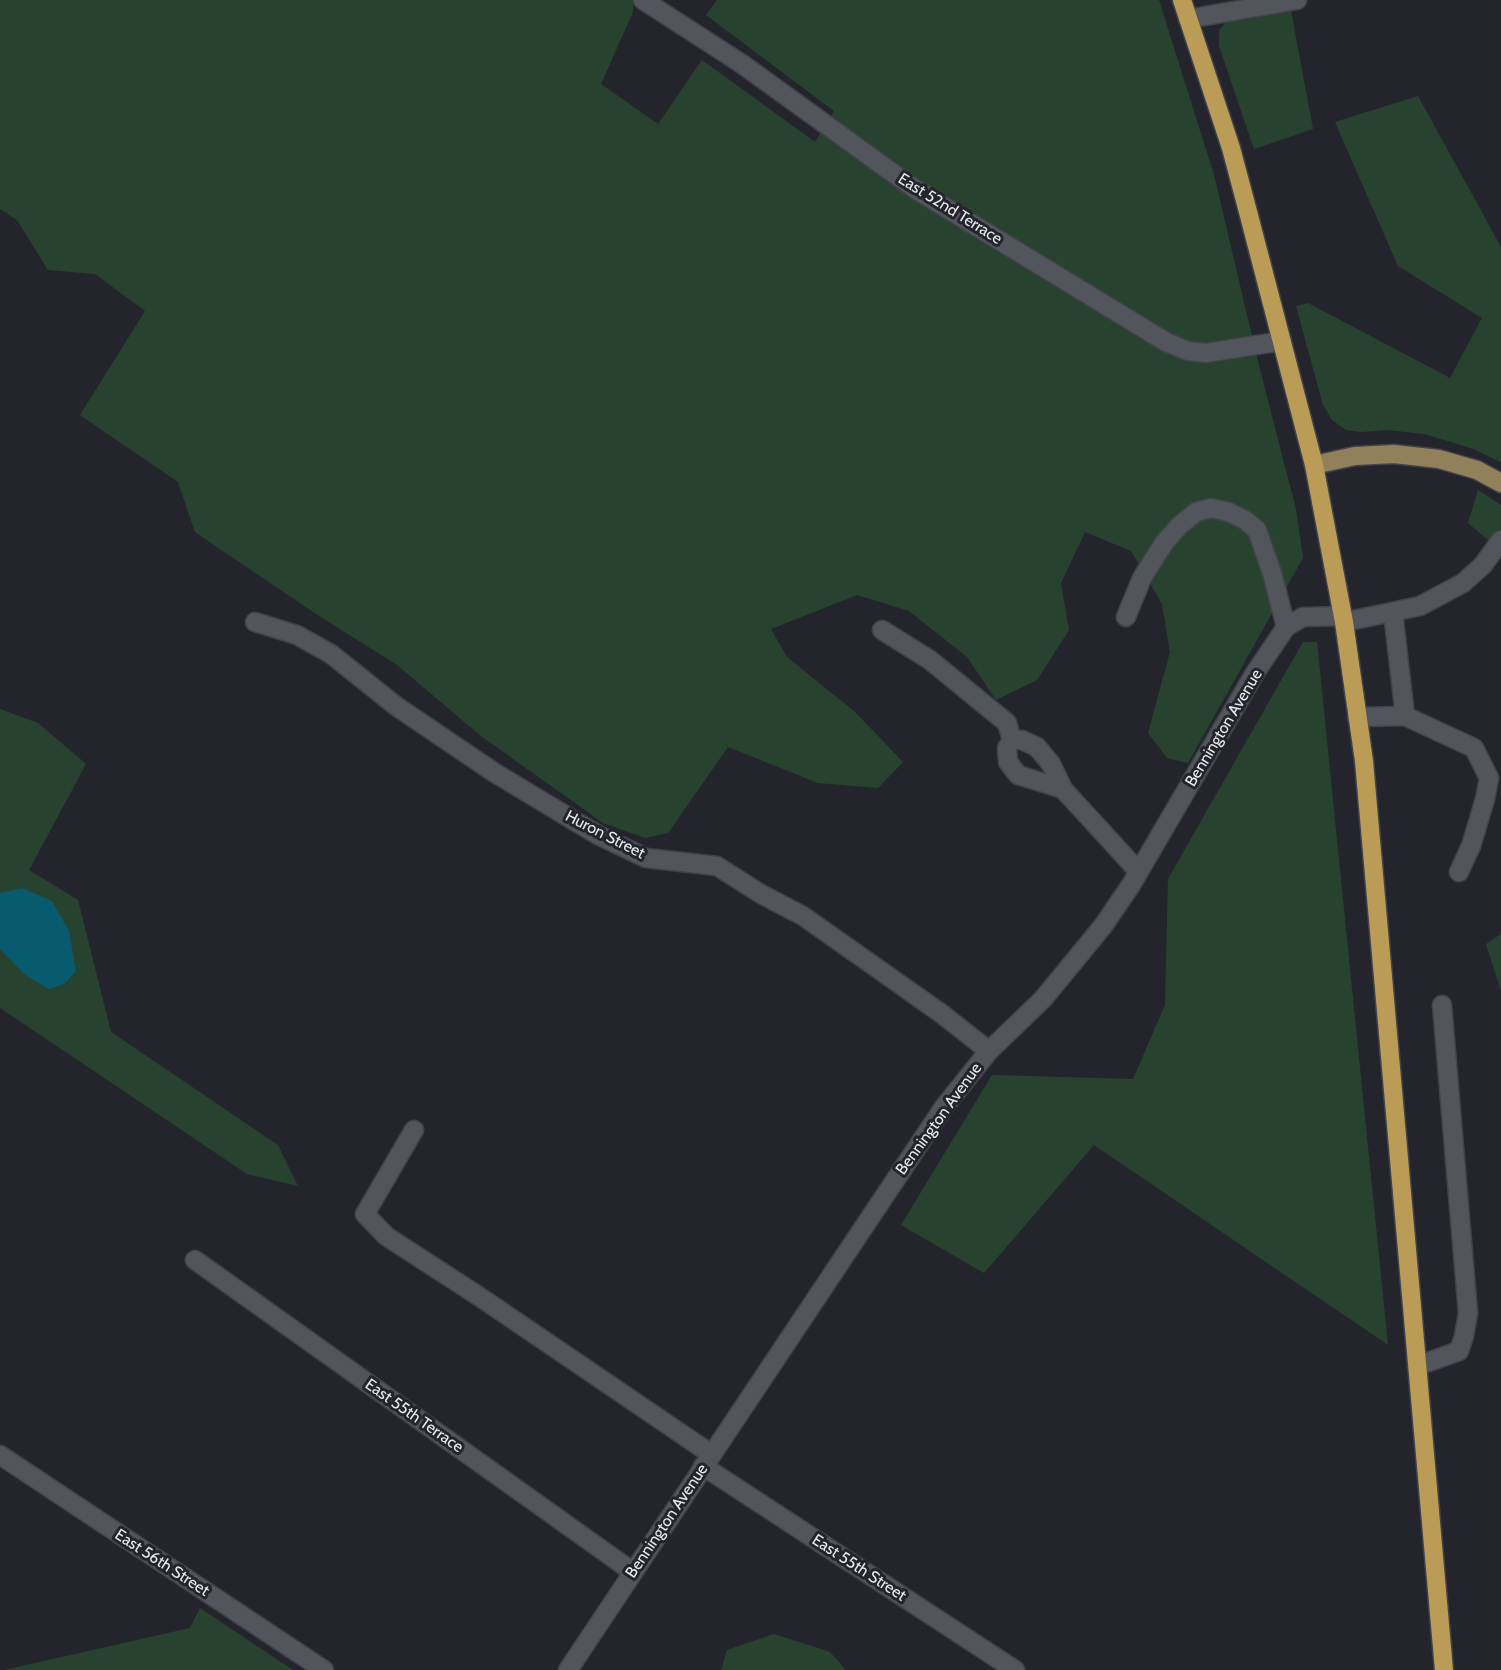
<!DOCTYPE html>
<style>
body{margin:0}
canvas{display:block;background:#24252c}
</style>
<canvas width="1501" height="1670"></canvas>
<script>
const g = document.querySelector('canvas').getContext('2d');
g.lineJoin = 'round';
function paint(path, color) { g.fillStyle = color; g.fill(path, 'evenodd'); }
const shape = rows => new Path2D(rows.map(r => 'M' + r).join(''));
function trace(path, color, width, dash) { g.strokeStyle = color; g.lineWidth = width; g.lineCap = dash ? 'butt' : 'round'; g.setLineDash(dash || []); g.stroke(path); }
function label(font, color, halo, rows, align = 'center') {
  g.font = font + ' Cabin,sans-serif'; g.lineWidth = 6; g.setLineDash([]); g.textBaseline = 'middle'; g.strokeStyle = halo; g.fillStyle = color; for (const [text, x, y, turn = 0] of rows) {
    g.save(); g.translate(x, y); g.rotate((+turn || 0) * Math.PI / 180); g.textAlign = isNaN(turn) ? turn : align; if (halo) g.strokeText(text, 0, 0); g.fillText(text, 0, 0); g.restore();
  }
}
const green = shape([
 [0,0,633,0,633,12,601,84,658,124,702,60,815,142,834,111,706,15,717,0,1159,0,1214,175,1260,370,1296,509,1303,558,1188,763,1167,758,1148,733,1170,652,1162,604,1131,551,1085,532,1061,583,1069,630,1037,680,996,700,967,657,909,611,857,595,771,629,787,657,855,712,903,762,878,788,818,783,728,747,668,833,645,838,603,823,481,736,397,665,313,612,195,532,178,482,80,415,145,311,95,274,48,270,17,220,0,209],
 [1291,11,1313,129,1254,149,1219,46,1219,30,1226,22],
 [1418,96,1501,247,1501,462,1471,448,1424,434,1388,430,1360,432,1346,430,1332,420,1323,405,1296,306,1308,303,1450,378,1482,318,1398,266,1335,122],
 [1478,490,1501,505,1501,551,1468,523],
 [1303,642,1317,642,1388,1345,1094,1145,984,1273,901,1225,992,1075,1133,1079,1165,1005,1168,879],
 [0,709,38,723,86,764,29,870,78,900,111,1032,278,1145,298,1186,247,1174,0,1008],
 [1501,934,1501,991,1486,944],
 [200,1608,293,1670,4,1670,190,1628],
 [774,1634,830,1652,846,1670,721,1670,727,1650]
]);
const water = shape([
 [22,888,52,901,69,931,76,971,64,984,49,989,24,974,0,949,0,893]
]);
const minor = shape([
 [643,0,742,64,915,189,1166,342,1188,351,1206,353,1282,341],
 [1188,19,1297,0],
 [1393,612,1405,716],
 [1126,617,1142,578,1164,543,1180,525,1196,512,1211,508,1229,512,1245,520,1257,530,1272,573,1286,627],
 [255,622,297,635,331,654,396,706,495,773,598,835,646,858,717,866,761,894,803,916,942,1014,989,1051],
 [1344,622,1420,606,1463,583,1483,565,1501,540],
 [882,630,930,660,1007,723,1012,740],
 [1357,717,1405,716,1474,748,1489,778,1485,799,1471,846,1459,872],
 [1063,789,1018,775,1008,762,1007,748,1012,740,1022,740,1037,747,1051,764,1063,789,1139,872],
 [414,1130,365,1214,386,1236,480,1297,711,1454],
 [195,1260,633,1572],
 [1417,1366,1459,1351,1464,1336,1468,1313,1442,1005],
 [0,1455,324,1670],
 [703,1466,1015,1670],
 [568,1670,944,1107,989,1051,1043,999,1103,926,1131,885,1255,673,1286,627,1303,617,1343,616]
]);
const major = shape([
 [1314,465,1355,456,1394,454,1439,459,1477,470,1501,483]
]);
const highway = shape([
 [1182,0,1231,148,1247,208,1314,465,1344,622,1364,761,1444,1670]
]);
const streetNames = [
 ["East 52nd Terrace",950,209,32],
 ["Bennington Avenue",1224,728,-59],
 ["Huron Street",605,835,27],
 ["Bennington Avenue",939,1119,-54],
 ["East 55th Terrace",414,1416,35],
 ["Bennington Avenue",667,1521,-56],
 ["East 56th Street",162,1563,33],
 ["East 55th Street",859,1568,33]
];
paint(green, '#27432f');
paint(water, '#085a6e');
trace(minor, '#424349', 21);
trace(major, '#424349', 21);
trace(highway, '#424349', 21);
trace(minor, '#53555d', 18);
trace(major, '#918059', 18);
trace(highway, '#ba9c56', 18);
label('16px', '#e9eaef', '#24252c', streetNames);
</script>
